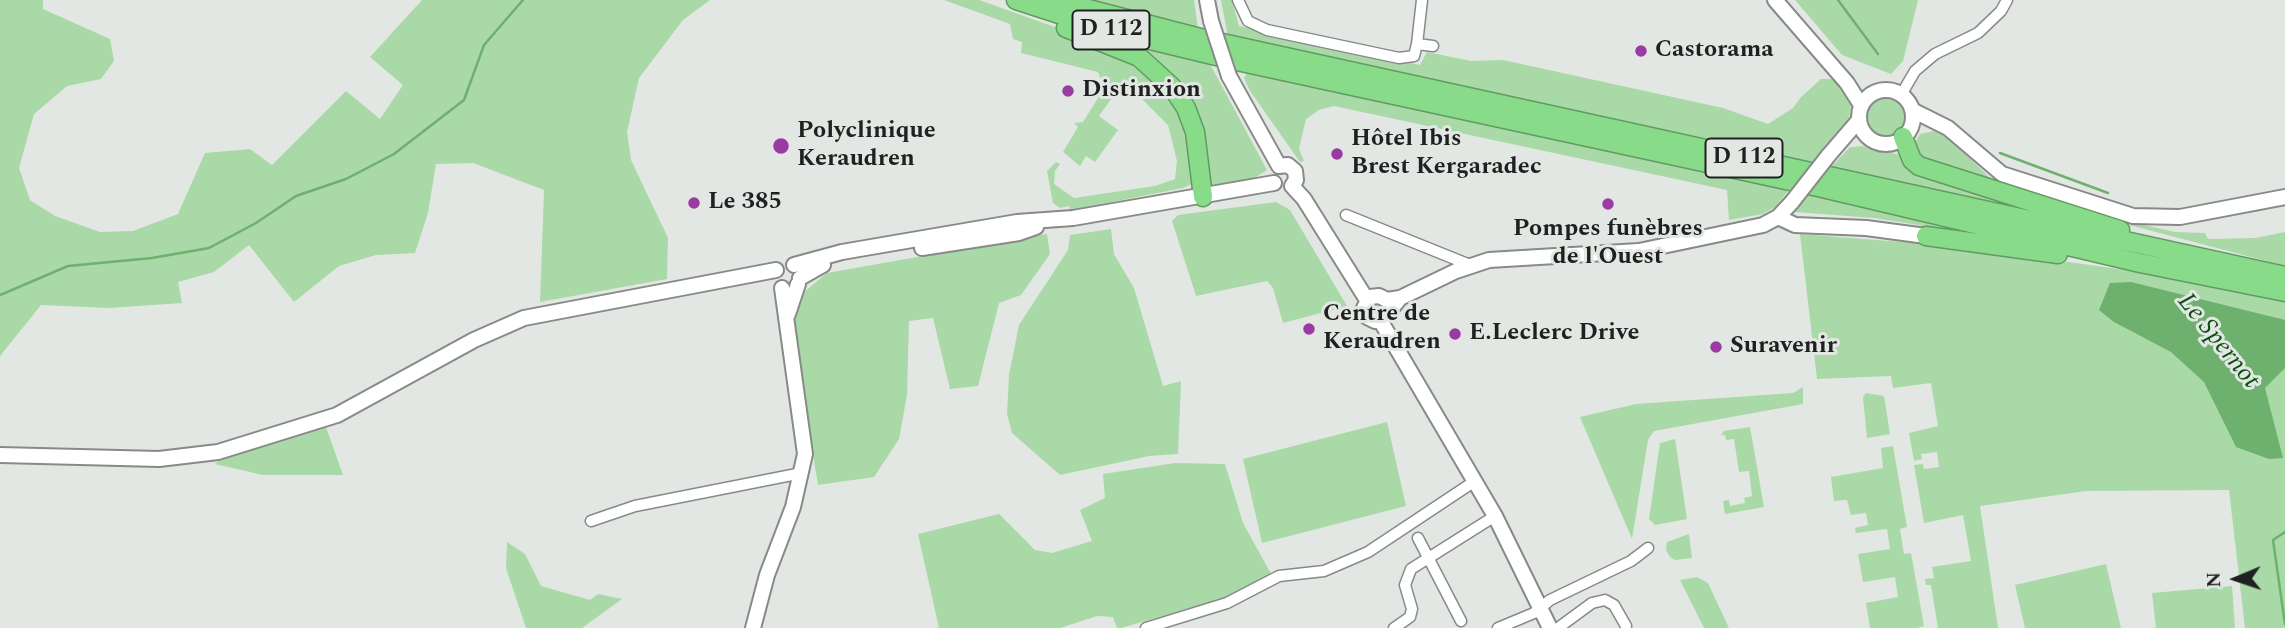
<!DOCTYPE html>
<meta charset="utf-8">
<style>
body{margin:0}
#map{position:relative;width:2285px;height:628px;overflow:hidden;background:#e3e7e3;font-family:Spectral,serif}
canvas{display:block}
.north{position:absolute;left:2201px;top:544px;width:70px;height:70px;-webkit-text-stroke:5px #e3e7e3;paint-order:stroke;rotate:268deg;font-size:19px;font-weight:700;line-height:28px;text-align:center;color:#1f201f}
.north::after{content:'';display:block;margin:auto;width:24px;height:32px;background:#1f201f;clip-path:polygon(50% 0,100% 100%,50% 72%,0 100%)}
</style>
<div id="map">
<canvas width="2285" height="628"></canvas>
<div class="north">N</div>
</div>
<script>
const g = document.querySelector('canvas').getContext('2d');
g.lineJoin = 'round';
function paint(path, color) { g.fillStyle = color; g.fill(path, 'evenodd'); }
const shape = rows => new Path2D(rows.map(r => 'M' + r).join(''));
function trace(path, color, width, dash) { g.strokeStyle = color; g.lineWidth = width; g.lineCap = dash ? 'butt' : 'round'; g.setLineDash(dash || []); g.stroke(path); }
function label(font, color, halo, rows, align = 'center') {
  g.font = font + ' Spectral,serif'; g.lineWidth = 6; g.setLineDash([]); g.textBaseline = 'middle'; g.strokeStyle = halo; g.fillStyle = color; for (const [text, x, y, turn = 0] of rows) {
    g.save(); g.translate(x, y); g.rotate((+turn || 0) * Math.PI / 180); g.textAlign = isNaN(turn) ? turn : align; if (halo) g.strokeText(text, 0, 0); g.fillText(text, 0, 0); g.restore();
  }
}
const green = shape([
 [0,0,43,0,43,9,110,39,114,61,101,79,67,86,34,114,19,168,30,200,55,216,100,232,133,231,178,214,205,153,250,149,272,165,346,91,380,119,403,85,370,57,422,0,710,0,683,20,639,78,627,132,631,160,668,238,667,279,540,302,544,190,473,163,436,164,428,213,415,253,376,255,339,266,294,302,249,245,214,272,178,282,182,303,109,308,41,305,0,356],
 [944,0,979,0,1066,31,1137,63,1162,84,1184,117,1196,182,1183,188,1071,210,1069,206,1060,208,1053,203,1047,171,1056,162,1060,164,1055,171,1054,184,1074,198,1155,186,1175,179,1177,161,1168,125,1127,84,1118,87,1113,82,1107,92,1112,98,1099,116,1118,130,1095,162,1086,156,1080,166,1063,152,1078,127,1074,123,1083,122,1098,98,1103,84,1098,72,1021,53,1022,42,1013,39,1010,24],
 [1085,0,1194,0,1198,29],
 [1221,0,1232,0,1239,26,1420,65,1427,52,1471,61,1503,60,1723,108,1768,124,1793,108,1801,97,1821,79,1832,79,1852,100,1848,124,1812,163,1228,37],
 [1795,0,1918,0,1903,61,1891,74,1842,55],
 [1113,38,1210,64,1267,170,1253,179,1209,188,1206,145,1200,119,1183,86,1157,60],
 [1248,72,1766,184,1788,191,1775,207,1763,214,1729,220,1727,190,1334,106,1319,110,1306,119,1299,149,1304,161,1300,162,1250,91,1244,78],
 '1864 117a22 22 0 1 1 44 0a22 22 0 1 1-44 0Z',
 [1934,131,1949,138,1989,177,2100,215,2175,232,2205,233,2208,239,2255,238,2285,232,2285,266,2099,217,1924,163,1914,144,1920,134],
 [1863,146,1874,151,1905,155,2073,221,1831,167,1850,147],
 [1808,194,1983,231,1982,235,1874,218,1795,212,1797,205],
 [1276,202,1290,210,1347,306,1283,323,1273,288,1267,281,1196,296,1172,221,1178,215],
 [1111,229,1114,254,1134,288,1163,386,1181,381,1178,454,1149,456,1060,475,1012,433,1007,414,1009,375,1019,325,1068,250,1070,235],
 [1047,234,1050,254,1021,295,999,303,978,386,950,389,933,318,909,321,907,395,899,439,874,477,818,485,793,333,798,297,827,273],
 [1800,234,1927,244,1929,242,2153,274,2285,302,2285,628,2245,628,2229,490,2086,491,1980,506,1998,628,1938,628,1931,585,1926,585,1925,579,1934,578,1932,567,1971,561,1963,515,1924,523,1914,465,1923,464,1924,469,1939,467,1937,452,1921,454,1922,459,1914,461,1909,433,1938,426,1931,383,1893,388,1891,376,1817,379],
 [1803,387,1803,404,1654,431,1648,440,1632,539,1580,417,1636,404,1793,393],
 [1866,393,1884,396,1890,434,1867,438,1863,397],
 [1387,422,1406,506,1262,543,1243,459],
 [326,427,343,475,263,475,215,464,240,443],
 [1750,427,1764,507,1725,514,1723,501,1729,500,1730,506,1745,503,1744,498,1752,496,1749,471,1739,472,1734,439,1726,440,1725,435,1721,435,1724,431],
 [1675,439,1687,519,1655,525,1649,519,1660,443],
 [1893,446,1907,527,1900,529,1904,554,1911,553,1924,626,1917,628,1870,628,1866,603,1898,597,1895,577,1863,582,1858,554,1890,549,1887,529,1856,533,1855,528,1868,525,1866,513,1851,515,1847,500,1834,501,1831,477,1883,468,1881,448],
 [1175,463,1225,464,1243,523,1275,581,1225,605,1210,602,1121,628,1117,628,1113,617,1097,616,1060,628,939,628,918,534,999,514,1035,550,1052,553,1092,541,1080,510,1105,498,1103,474],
 [1689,534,1692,558,1675,560,1670,557,1666,550,1667,542],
 [507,542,525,554,541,586,590,600,598,594,622,599,582,628,526,628,506,568],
 [2106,564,2121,628,2025,628,2015,585],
 [1697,577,1708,583,1729,628,1704,628,1680,580],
 [2232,586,2235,628,2156,628,2152,593]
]);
const water = shape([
 [2131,282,2285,320,2285,368,2265,388,2283,458,2269,459,2236,447,2204,382,2171,352,2114,322,2099,310,2110,283]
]);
const stream = shape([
 [1838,0,1878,54],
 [2000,153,2108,193],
 [0,295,68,266,152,258,209,248,256,223,296,196,346,179,394,154,464,100,484,45,523,0],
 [2285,532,2273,540,2285,624]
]);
const street = shape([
 [1238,0,1248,21,1267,30,1399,58,1414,56,1417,44],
 [1422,0,1417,44,1433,46],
 [1901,95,1915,71,1935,54,1978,33,2001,11,2007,0],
 [1346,215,1470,265],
 [591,521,635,506,802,473],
 [1418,538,1461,621],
 [1146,628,1227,603,1279,576,1324,571,1368,552,1475,481],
 [1394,628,1410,617,1412,609,1405,585,1411,569,1495,516],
 [1498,628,1534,613,1550,600,1631,561,1648,548],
 [1558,628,1592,603,1605,600,1614,605,1626,626]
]);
const secondary = shape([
 [1207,0,1211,21],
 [1775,0,1847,83,1861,105],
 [1229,76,1279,166],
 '1859 117a27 27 0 1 1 54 0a27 27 0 1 1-54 0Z',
 [1912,110,1948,128,2002,174,2133,216,2180,217,2285,197],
 [1828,156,1859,120],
 [1279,166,1288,165,1295,171,1296,180,1292,186],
 [1292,186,1304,199,1367,300],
 [1778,217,1795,225,1866,228,1926,236],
 [922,248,1019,233,1036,227],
 [794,265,842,252,941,235,1017,222,1073,218,1274,183],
 [800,278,823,265],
 [1387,300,1400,298,1456,271,1489,260,1639,251,1763,225,1778,217,1792,202],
 [1387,300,1379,296,1370,297,1364,308,1367,317,1375,321,1383,319,1400,298],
 [788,314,798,284],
 [1380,320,1495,516,1550,628],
 [0,455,159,459,218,452,337,415,474,340,524,318,776,270],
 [753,628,767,575,793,507,805,454,782,288]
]);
const highway = shape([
 [1016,0,1105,29,1237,61,1818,187,2140,263,2285,292],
 [1054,0,1204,39,2285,276],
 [1066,28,1139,57,1172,87,1186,108,1195,132,1203,197],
 [1903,137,1912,160,1919,166,2120,230],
 [1926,236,2058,254]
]);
const secondaryBridge = shape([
 [1211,21,1229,76],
 [1792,202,1828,156]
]);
const markers = [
 [1641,51,7,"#9a3ba3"],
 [1068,91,7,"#9a3ba3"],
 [781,146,9,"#9a3ba3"],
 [1337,154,7,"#9a3ba3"],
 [694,203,7,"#9a3ba3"],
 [1608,204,7,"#9a3ba3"],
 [1309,329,7,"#9a3ba3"],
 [1455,334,7,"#9a3ba3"],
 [1716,347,7,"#9a3ba3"]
];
const shields = [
 [1111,30,77],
 [1744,158,77]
];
const shieldNames = [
 ["D 112",1111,30],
 ["D 112",1744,158]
];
const poiNames = [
 ["Castorama",1655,51],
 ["Distinxion",1082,91],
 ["Polyclinique",797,132],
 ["Keraudren",797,160],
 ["Hôtel Ibis",1351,140],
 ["Brest Kergaradec",1351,168],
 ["Le 385",708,203],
 ["Pompes funèbres",1608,230,"center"],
 ["de l'Ouest",1608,258,"center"],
 ["Centre de",1323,315],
 ["Keraudren",1323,343],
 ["E.Leclerc Drive",1469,334],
 ["Suravenir",1730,347]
];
const waterNames = [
 ["Le Spernot",2217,342,51]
];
paint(green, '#a9d9a7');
paint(water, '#6eb06d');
trace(stream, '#6eb06d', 2.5);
trace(street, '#878a87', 13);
trace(secondary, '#878a87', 18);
trace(highway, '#639a63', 21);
trace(street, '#fff', 10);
trace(secondary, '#fff', 14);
trace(highway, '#88db88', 18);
trace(secondaryBridge, '#878a87', 18, []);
trace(secondaryBridge, '#fff', 14);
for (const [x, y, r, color] of markers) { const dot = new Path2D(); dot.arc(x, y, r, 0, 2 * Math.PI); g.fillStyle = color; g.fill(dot); trace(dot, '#e3e7e3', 2.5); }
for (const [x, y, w] of shields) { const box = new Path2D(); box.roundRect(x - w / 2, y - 19.5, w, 39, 5); g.fillStyle = '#e3e7e3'; g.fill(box); trace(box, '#1f201f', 2); }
label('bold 23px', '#1f201f', null, shieldNames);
label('bold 24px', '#1f201f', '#e3e7e3', poiNames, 'left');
label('italic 26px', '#095211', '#e3e7e3', waterNames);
</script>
